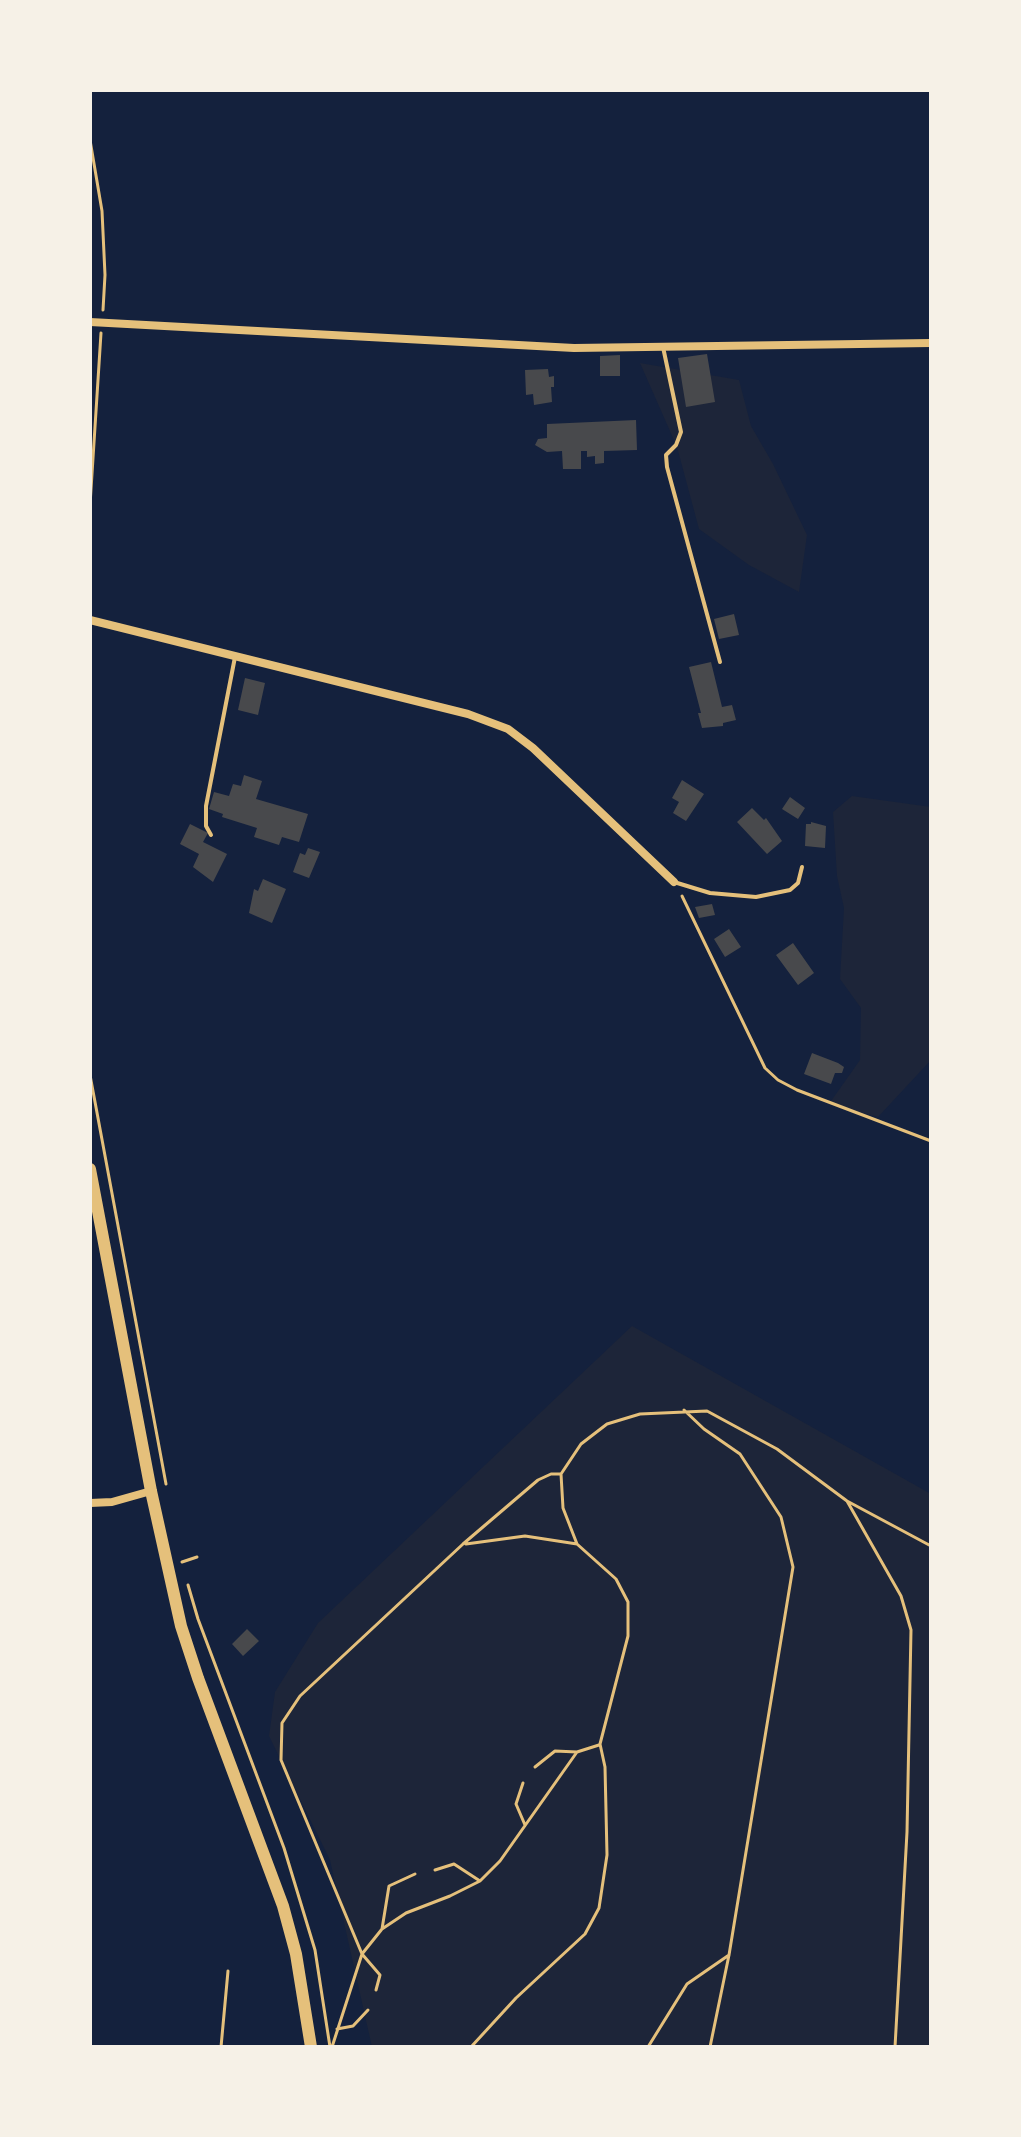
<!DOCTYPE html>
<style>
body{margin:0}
#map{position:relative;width:1021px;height:2137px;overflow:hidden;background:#14213d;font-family:"Golos Text",sans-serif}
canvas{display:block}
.frame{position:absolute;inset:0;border:92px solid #f6f1e7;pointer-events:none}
</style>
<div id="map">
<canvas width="1021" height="2137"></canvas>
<div class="frame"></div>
</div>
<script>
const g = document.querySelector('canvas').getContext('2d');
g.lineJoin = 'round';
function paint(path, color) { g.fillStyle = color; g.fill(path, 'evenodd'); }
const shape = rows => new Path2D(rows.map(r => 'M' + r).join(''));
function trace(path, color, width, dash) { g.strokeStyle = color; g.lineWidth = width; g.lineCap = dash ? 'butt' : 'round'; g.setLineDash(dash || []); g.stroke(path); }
const green = shape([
 [640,363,739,380,751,426,773,464,807,535,799,592,749,565,699,529,677,447],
 [852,796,931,807,931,1060,878,1117,829,1104,860,1060,861,1008,840,979,844,908,837,876,833,812],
 [632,1326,931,1494,931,2047,372,2047,330,1860,269,1736,275,1692,318,1623]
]);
const building = shape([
 [707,354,715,402,686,407,678,358],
 [620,355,620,376,600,376,600,356],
 [548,369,549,377,554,376,554,387,551,387,552,402,534,405,533,394,526,395,525,370],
 [636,420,637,450,604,451,604,463,595,464,595,456,587,457,587,451,581,451,581,469,563,469,562,451,547,452,535,445,538,439,547,438,547,424],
 [734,614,739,635,719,639,714,619],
 [711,662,722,707,732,705,736,720,723,723,723,726,702,728,698,713,701,713,689,667],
 [245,678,265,683,258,715,238,710],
 [244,775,262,781,256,799,308,814,299,842,282,837,279,845,254,837,257,828,222,817,223,814,209,809,214,792,229,796,233,784,241,786],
 [682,780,704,794,686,821,673,813,679,802,672,798],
 [790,797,805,808,798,819,782,809],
 [752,808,764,820,766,818,782,841,767,854,737,822],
 [811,822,826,826,825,848,805,846,806,824,811,824],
 [190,824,208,833,203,842,227,854,213,882,193,867,199,854,180,844],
 [308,848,320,852,309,878,293,872,300,853,305,855],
 [263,879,286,889,272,923,249,913,254,889,258,891],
 [712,904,715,915,699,918,695,907],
 [729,929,741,947,725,957,714,939],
 [793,943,814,973,798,985,776,955],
 [812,1053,838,1063,844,1067,842,1073,835,1073,831,1084,804,1074],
 [247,1629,259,1641,243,1656,232,1644]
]);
const path = shape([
 [90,140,102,211,105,275,103,310],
 [90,505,101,333],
 [682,896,765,1068,778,1080,797,1090,931,1141],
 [90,1075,166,1484],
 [684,1410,704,1429,740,1454,781,1517,793,1567,729,1955,710,2047],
 [847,1501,901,1596,911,1630,907,1832,895,2047],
 [466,1544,525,1536,577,1544],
 [182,1562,197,1557],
 [188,1585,198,1619,284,1848,315,1950,330,2047],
 [535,1767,555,1751,577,1752],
 [523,1783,516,1804,525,1825],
 [435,1870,454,1864,480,1881],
 [382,1929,389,1886,415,1874],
 [376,1990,380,1975,362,1954,281,1760,282,1723,300,1696,463,1544,538,1480,551,1474,561,1474],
 [337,2029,353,2026,368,2010],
 [221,2047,228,1971],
 [332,2047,362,1954,382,1929,406,1913,450,1896,480,1881,500,1861,577,1752,599,1745],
 [471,2047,516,1998,585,1934,599,1908,607,1855,605,1767,600,1744,628,1636,628,1602,616,1579,577,1544,563,1508,561,1474,581,1444,607,1424,640,1414,707,1411,777,1449,847,1501,931,1546],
 [648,2047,687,1984,729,1955]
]);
const service = shape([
 [663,347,681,432,676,445,666,455,667,467,720,662],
 [211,835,206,826,206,806,235,657],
 [674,882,710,893,756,897,790,890,798,883,802,867]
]);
const minor = shape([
 [90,322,574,348,931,343],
 [90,620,468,714,508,729,533,748,674,882],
 [90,1503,112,1502,151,1491]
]);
const secondary = shape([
 [90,1169,151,1491,181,1626,198,1678,283,1906,296,1954,311,2047]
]);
paint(green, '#1d2539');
paint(building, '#48494c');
trace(path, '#e5c07b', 3);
trace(service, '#e5c07b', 4);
trace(minor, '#e5c07b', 8);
trace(secondary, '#e5c07b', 12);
</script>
